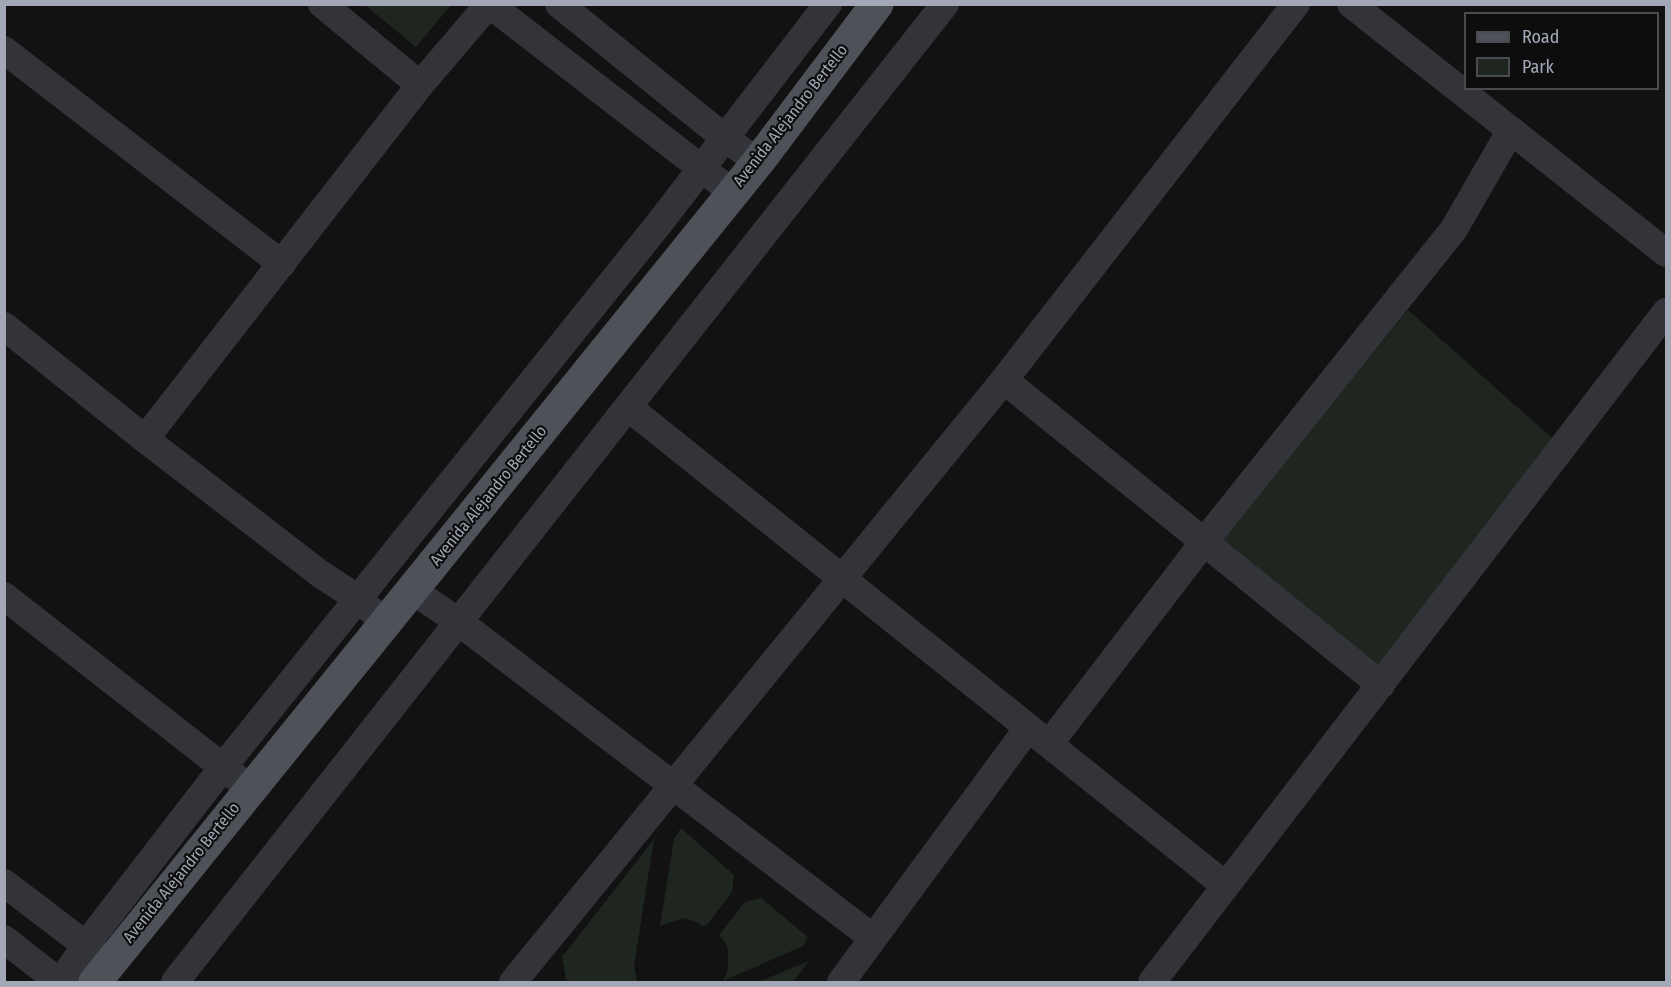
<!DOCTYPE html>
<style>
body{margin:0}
#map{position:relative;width:1671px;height:987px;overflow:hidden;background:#121213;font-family:"Fira Sans Condensed",sans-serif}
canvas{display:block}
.frame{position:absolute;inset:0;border:6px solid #a2a8b5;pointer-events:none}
.legend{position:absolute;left:1464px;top:12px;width:195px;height:78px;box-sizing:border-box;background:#0d0d0e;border:2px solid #494b51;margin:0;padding:8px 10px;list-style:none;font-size:18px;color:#a2a8b5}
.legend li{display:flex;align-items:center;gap:12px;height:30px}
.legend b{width:30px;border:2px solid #494b51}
</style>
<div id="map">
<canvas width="1671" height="987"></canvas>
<div class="frame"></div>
<ul class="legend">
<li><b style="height:8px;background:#4e5158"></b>Road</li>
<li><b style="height:16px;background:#1e261f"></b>Park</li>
</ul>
</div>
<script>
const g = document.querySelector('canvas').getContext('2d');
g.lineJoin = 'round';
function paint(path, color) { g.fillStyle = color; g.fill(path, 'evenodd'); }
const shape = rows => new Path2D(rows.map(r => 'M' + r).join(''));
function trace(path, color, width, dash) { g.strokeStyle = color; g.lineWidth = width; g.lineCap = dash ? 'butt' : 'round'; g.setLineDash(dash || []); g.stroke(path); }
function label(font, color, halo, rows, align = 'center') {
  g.font = font + ' "Fira Sans Condensed",sans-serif'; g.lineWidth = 4.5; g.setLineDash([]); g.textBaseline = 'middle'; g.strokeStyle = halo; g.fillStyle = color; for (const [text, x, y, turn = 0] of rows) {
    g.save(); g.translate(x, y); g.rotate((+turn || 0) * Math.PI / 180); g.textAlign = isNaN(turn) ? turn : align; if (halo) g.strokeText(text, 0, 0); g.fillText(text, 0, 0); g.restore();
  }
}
const green = shape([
 [365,5,451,5,416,47],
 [1408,310,1553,439,1378,666,1223,539],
 [681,828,734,875,732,892,707,925,702,926,696,922,683,918,660,926,674,839],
 [654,839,634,966,637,981,571,982,566,979,562,957],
 [761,898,808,937,803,946,723,981,728,969,728,952,727,945,719,935,745,902],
 [809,961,793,982,758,982]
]);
const minor = shape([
 [322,4,420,85],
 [559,4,726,139,758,162],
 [1351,4,1666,253],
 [4,50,282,264],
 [4,326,145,439,319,573,357,598,386,623],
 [1004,380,1381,685],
 [628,407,1226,886],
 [145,439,420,85,489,4,732,192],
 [412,590,459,622,873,938],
 [4,596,238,779],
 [1049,744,1204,542,1454,229,1511,130],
 [4,883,100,956],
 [4,939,59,982],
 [61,982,85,946,223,767,661,221,828,4],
 [175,982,945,4],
 [513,982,1004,380,1296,4],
 [841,982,1028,728],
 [1152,982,1666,312]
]);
const major = shape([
 [95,982,758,162,877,4]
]);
const streetNames = [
 ["Avenida Alejandro Bertello",791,116,-52],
 ["Avenida Alejandro Bertello",489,496,-51],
 ["Avenida Alejandro Bertello",182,873,-51]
];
paint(green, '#1e261f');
trace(minor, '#333439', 28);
trace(major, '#4e5158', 33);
label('16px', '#a2a8b5', '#0d0d0e', streetNames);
</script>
